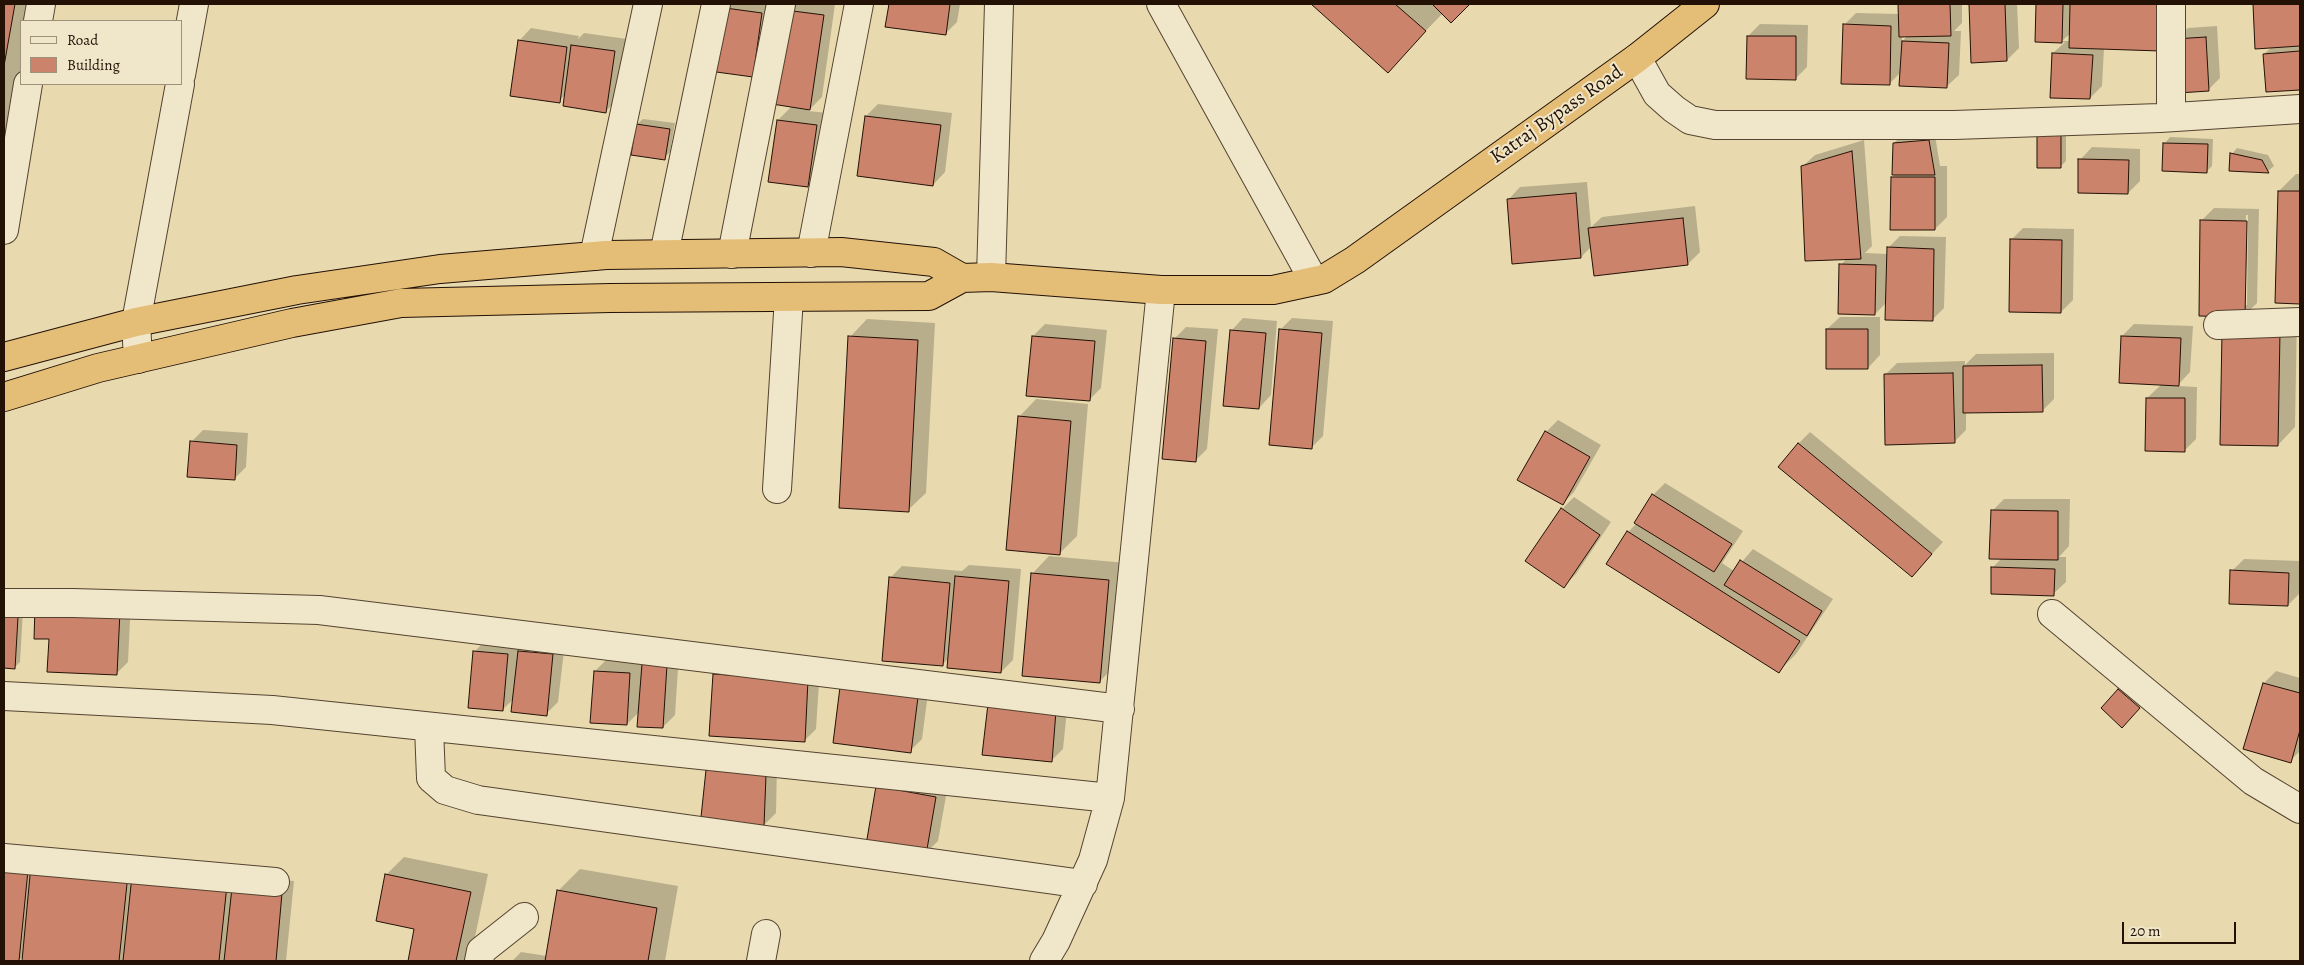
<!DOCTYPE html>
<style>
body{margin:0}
#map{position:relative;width:2304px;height:965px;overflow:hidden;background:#e8daae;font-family:Alegreya,serif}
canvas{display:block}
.frame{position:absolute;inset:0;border:5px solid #231106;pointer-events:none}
.legend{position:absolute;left:20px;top:20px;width:162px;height:65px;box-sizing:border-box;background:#f0e7ca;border:1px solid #9e917c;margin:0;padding:6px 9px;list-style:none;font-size:15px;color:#231106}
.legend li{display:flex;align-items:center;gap:10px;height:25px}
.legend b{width:25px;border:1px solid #9e917c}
.scale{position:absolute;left:2122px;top:922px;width:114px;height:22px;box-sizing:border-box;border:2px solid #231106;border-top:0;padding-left:6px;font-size:15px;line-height:18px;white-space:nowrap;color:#231106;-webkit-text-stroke:4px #f0e7ca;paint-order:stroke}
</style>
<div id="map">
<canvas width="2304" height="965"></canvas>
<div class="frame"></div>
<ul class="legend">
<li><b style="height:6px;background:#f0e7ca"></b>Road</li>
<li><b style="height:14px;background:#cb836b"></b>Building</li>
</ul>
<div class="scale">20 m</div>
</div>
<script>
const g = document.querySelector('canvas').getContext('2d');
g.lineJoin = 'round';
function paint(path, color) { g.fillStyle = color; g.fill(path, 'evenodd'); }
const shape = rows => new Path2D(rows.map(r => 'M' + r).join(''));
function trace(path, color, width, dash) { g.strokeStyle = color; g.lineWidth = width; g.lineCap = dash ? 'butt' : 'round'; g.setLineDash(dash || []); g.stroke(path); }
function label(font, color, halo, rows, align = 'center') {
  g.font = font + ' Alegreya,serif'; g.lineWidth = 4; g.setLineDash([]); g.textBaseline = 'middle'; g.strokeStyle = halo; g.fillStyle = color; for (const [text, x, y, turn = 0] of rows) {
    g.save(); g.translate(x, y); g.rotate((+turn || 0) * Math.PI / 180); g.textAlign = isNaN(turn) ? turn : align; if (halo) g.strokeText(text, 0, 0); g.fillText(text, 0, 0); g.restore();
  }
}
const shadow = shape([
 [4,4,32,4,29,21,21,21,21,66,4,166],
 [723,4,773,4,753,76],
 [793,4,835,4,822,97,808,111,828,113,819,174,807,186,769,180,778,120,792,106],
 [890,4,960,4,957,22,945,34,887,26],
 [1312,4,1469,4,1451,21,1443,13,1387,71],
 [1899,4,1962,4,1962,23,1954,31,1961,31,1959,75,1946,87,1901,72,1889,84,1844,25,1856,13,1899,14],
 [1908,35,1902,42,1902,36],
 [1970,4,2017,4,2019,48,2007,60,1972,61],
 [2038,4,2173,4,2104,48,2102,86,2090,98,2051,96,2053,53,2065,42,2037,41],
 [2071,33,2070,41,2062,41,2064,39],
 [2254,4,2300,4,2300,89,2267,91,2264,54,2272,47,2257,47],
 [1760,24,1808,25,1807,67,1795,79,1748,36],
 [2217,26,2220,78,2208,90,2175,40,2188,28],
 [531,28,579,36,578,39,584,33,627,39,618,99,606,111,565,95,559,101,519,41],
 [878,104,952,113,945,172,933,185,866,116],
 [643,119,675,123,670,152,664,158,637,124],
 [2066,127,2066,161,2060,167,2038,132],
 [1935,135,1940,166,1947,166,1947,217,1935,229,1892,178,1896,173,1894,143,1900,137],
 [2170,137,2213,139,2212,166,2206,172,2165,143],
 [1864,140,1872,246,1865,253,1888,254,1888,248,1900,236,1946,237,1944,308,1932,320,1887,302,1875,314,1841,265,1847,258,1802,167,1815,155],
 [2092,147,2140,149,2140,181,2128,193,2080,160],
 [2237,148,2268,155,2274,166,2268,171,2232,154],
 [2296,174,2300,174,2300,302,2276,302,2279,191],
 [1587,182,1591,227,1602,217,1695,206,1700,252,1688,264,1592,246,1581,257,1508,200,1520,187],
 [2214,208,2259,209,2257,303,2245,315,2297,315,2295,427,2278,445,2223,332,2202,220],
 [2246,215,2248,215,2247,305,2244,305],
 [2023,228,2074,229,2073,300,2061,312,2011,240],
 [1840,317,1880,317,1880,355,1868,368,1827,329],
 [1243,318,1277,321,1271,395,1259,408,1231,331],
 [1292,318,1333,321,1323,436,1311,448,1280,330],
 [867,319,935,323,926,493,908,510,850,337],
 [1045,324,1107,330,1101,388,1089,400,1033,336],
 [2134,324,2193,326,2190,372,2177,386,2197,387,2196,439,2184,451,2147,398,2162,384,2122,336],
 [1186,327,1218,329,1207,449,1195,461,1174,339],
 [2054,353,2054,399,2042,411,1966,412,1966,430,1954,442,1885,375,1897,363,1965,361,1965,365,1976,354],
 [1036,399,1088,404,1077,536,1060,553,1019,417],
 [1558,420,1601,445,1574,492,1562,504,1546,432],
 [203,430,248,433,246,467,234,479,191,442],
 [1810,432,1943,542,1912,576,1798,444],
 [1665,483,1743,531,1722,563,1734,571,1753,549,1833,599,1796,654,1779,671,1628,532,1637,523,1653,495],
 [1574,497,1611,522,1576,574,1564,586,1562,509],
 [2004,499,2070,499,2069,546,2059,557,2066,557,2066,582,2053,594,1992,568,2002,558,1992,511],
 [1049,556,1126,563,1117,664,1100,681,1032,574],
 [2244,559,2300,561,2300,593,2288,605,2232,571],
 [969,565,1021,569,1013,660,1001,672,949,658,942,665,890,578,902,566,962,571],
 [131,600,128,662,116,674,51,638],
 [4,610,23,611,20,662,14,668,4,667],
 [531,639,565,642,558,702,546,714,514,699,502,710,474,652,486,640,520,643,519,651],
 [655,652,679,653,675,715,663,727,640,711,627,724,595,671,607,659,642,662,641,666],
 [726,663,820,668,816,729,804,741,714,675],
 [854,667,930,678,922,739,910,751],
 [2276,671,2300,678,2300,751,2290,761,2264,683],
 [2125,684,2145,701,2128,720,2102,708],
 [1068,700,1063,749,1051,761,989,705],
 [719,759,777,764,776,813,764,825,707,771],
 [890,774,948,785,938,841,926,853,868,844],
 [50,848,144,857,245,876,294,881,286,961,23,961,24,956,18,961,4,960,4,849,45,853],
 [404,857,488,874,470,961,409,961,416,928,386,875],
 [580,869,678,886,665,961,512,961,521,952,547,956,558,891]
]);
const building = shape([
 [4,4,15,4,4,66,4,4],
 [889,4,950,4,946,35,885,27,889,4],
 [1311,4,1395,4,1426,31,1388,73,1311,4],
 [1432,4,1470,4,1451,23,1432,4],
 [1898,4,1950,4,1951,36,1899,37,1898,4],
 [1969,4,2005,4,2007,61,1971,63,1969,4],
 [2036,4,2063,4,2062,43,2035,42,2036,4],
 [2070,4,2162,4,2161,51,2069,48,2070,4],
 [2253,4,2300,4,2300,46,2255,49,2253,4],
 [718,7,762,13,753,77,709,71,718,7],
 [785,10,824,15,810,110,772,104,785,10],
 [1843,24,1891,26,1890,85,1841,84,1843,24],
 [1747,36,1796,36,1796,80,1746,79,1747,36],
 [2206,37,2209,91,2178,93,2174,39,2206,37],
 [518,40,567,47,560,103,510,96,518,40],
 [1902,41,1949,43,1947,88,1899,86,1902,41],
 [571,45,615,51,606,113,563,106,571,45],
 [2300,51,2300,90,2266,92,2263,54,2300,51],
 [2052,53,2093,55,2090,99,2050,98,2052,53],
 [865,116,941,125,933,186,857,176,865,116],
 [777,120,817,125,808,187,768,182,777,120],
 [636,124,670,129,665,160,631,155,636,124],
 [2037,131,2061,132,2061,168,2037,168,2037,131],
 [1929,140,1935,175,1892,175,1893,143,1929,140],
 [2163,143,2208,144,2207,173,2162,171,2163,143],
 [1852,151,1861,259,1805,261,1801,166,1852,151],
 [2230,153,2262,160,2269,173,2229,171,2230,153],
 [2078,159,2129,160,2128,194,2078,193,2078,159],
 [1891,177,1935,177,1935,230,1890,230,1891,177],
 [2278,191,2300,191,2300,304,2275,303,2278,191],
 [1576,193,1581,258,1512,264,1507,199,1576,193],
 [1683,218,1688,265,1594,276,1588,228,1683,218],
 [2200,220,2247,221,2245,317,2199,316,2200,220],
 [2010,239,2062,240,2061,313,2009,312,2010,239],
 [1887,247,1934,249,1933,321,1885,320,1887,247],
 [1839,264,1876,265,1875,315,1838,314,1839,264],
 [1279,329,1322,333,1312,449,1269,445,1279,329],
 [1826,329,1868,329,1868,369,1826,369,1826,329],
 [1230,330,1266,333,1259,409,1223,406,1230,330],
 [2222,332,2280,332,2278,446,2220,445,2222,332],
 [848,336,918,340,909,512,839,508,848,336],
 [1032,336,1095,341,1090,401,1026,396,1032,336],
 [2121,336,2181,338,2179,386,2119,383,2121,336],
 [1173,338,1206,341,1196,462,1162,459,1173,338],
 [2042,365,2043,412,1963,413,1963,366,2042,365],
 [1953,373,1955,443,1885,445,1884,374,1953,373],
 [2146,398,2185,398,2185,452,2145,451,2146,398],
 [1018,416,1071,421,1060,555,1006,550,1018,416],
 [1545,431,1590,457,1563,505,1517,480,1545,431],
 [190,441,237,445,235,480,187,477,190,441],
 [1798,443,1932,554,1912,577,1778,467,1798,443],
 [1652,494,1732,544,1714,572,1634,523,1652,494],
 [1561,508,1600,535,1564,588,1525,561,1561,508],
 [1991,510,2058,511,2058,560,1989,559,1991,510],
 [1627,531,1800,641,1779,673,1606,564,1627,531],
 [1740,560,1822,611,1807,636,1724,585,1740,560],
 [1991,567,2055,569,2054,596,1991,594,1991,567],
 [2230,570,2289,573,2288,606,2229,604,2230,570],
 [1031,573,1109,580,1100,683,1022,676,1031,573],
 [955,576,1009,581,1001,673,947,668,955,576],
 [889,577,950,583,943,666,882,661,889,577],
 [35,607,120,611,117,675,47,672,49,639,34,639,35,607],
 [4,616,18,617,15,669,4,668,4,616],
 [473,651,508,654,503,711,468,708,473,651],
 [518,651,553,654,547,716,511,712,518,651],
 [642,664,667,665,663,728,637,727,642,664],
 [594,671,630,673,627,725,590,723,594,671],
 [713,674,808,680,805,742,709,736,713,674],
 [841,679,919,689,911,753,833,743,841,679],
 [2263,683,2300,693,2300,730,2291,763,2243,749,2263,683],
 [2118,689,2140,708,2122,728,2101,708,2118,689],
 [988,704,1056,711,1052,762,982,755,988,704],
 [706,770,766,775,764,826,701,817,706,770],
 [876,786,936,797,926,855,866,845,876,786],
 [31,865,128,874,119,961,22,961,31,865],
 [4,868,28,870,19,961,4,961,4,868],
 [385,874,471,892,456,961,408,961,414,929,376,921,385,874],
 [132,876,227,885,219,961,123,961,132,876],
 [232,888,282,893,276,961,224,961,232,888],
 [557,890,657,908,648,961,545,961,557,890]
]);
const minor = shape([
 [1161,4,1314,281],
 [38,21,41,4],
 [1637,58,1657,94,1674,109,1690,120,1715,125,1954,125,2160,118,2300,109],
 [181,75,194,4],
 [2171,117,2171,4],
 [4,230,28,84],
 [811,253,859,4],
 [664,254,716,4],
 [732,254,781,4],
 [594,256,648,4],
 [991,277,999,4],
 [2218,325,2300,322],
 [138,359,136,322,180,84],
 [777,489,789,297],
 [4,603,73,603,319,610,1120,709],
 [2052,614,2253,781,2300,809],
 [4,696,272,710,1110,798],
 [429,728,431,778,445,790,478,800,1083,884],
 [4,858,275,882],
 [479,961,481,951,524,917],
 [761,961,766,934],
 [1044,961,1056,941,1093,860,1110,798,1161,290]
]);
const highway = shape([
 [4,357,136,322,297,290,440,269,606,255,841,252,934,262,962,278],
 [4,397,98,368,292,323,401,303,610,298,929,296,962,278,991,277,1161,290,1273,290,1324,279,1355,260,1637,58,1705,4]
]);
const streetNames = [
 ["Katraj Bypass Road",1557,115,-35]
];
paint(shadow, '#0003');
paint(building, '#cb836b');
trace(building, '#231106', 1);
trace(minor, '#544330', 30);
trace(highway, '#231106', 30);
trace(minor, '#f0e7ca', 28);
trace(highway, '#e4bd77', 28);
label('20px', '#231106', '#f0e7ca', streetNames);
</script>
